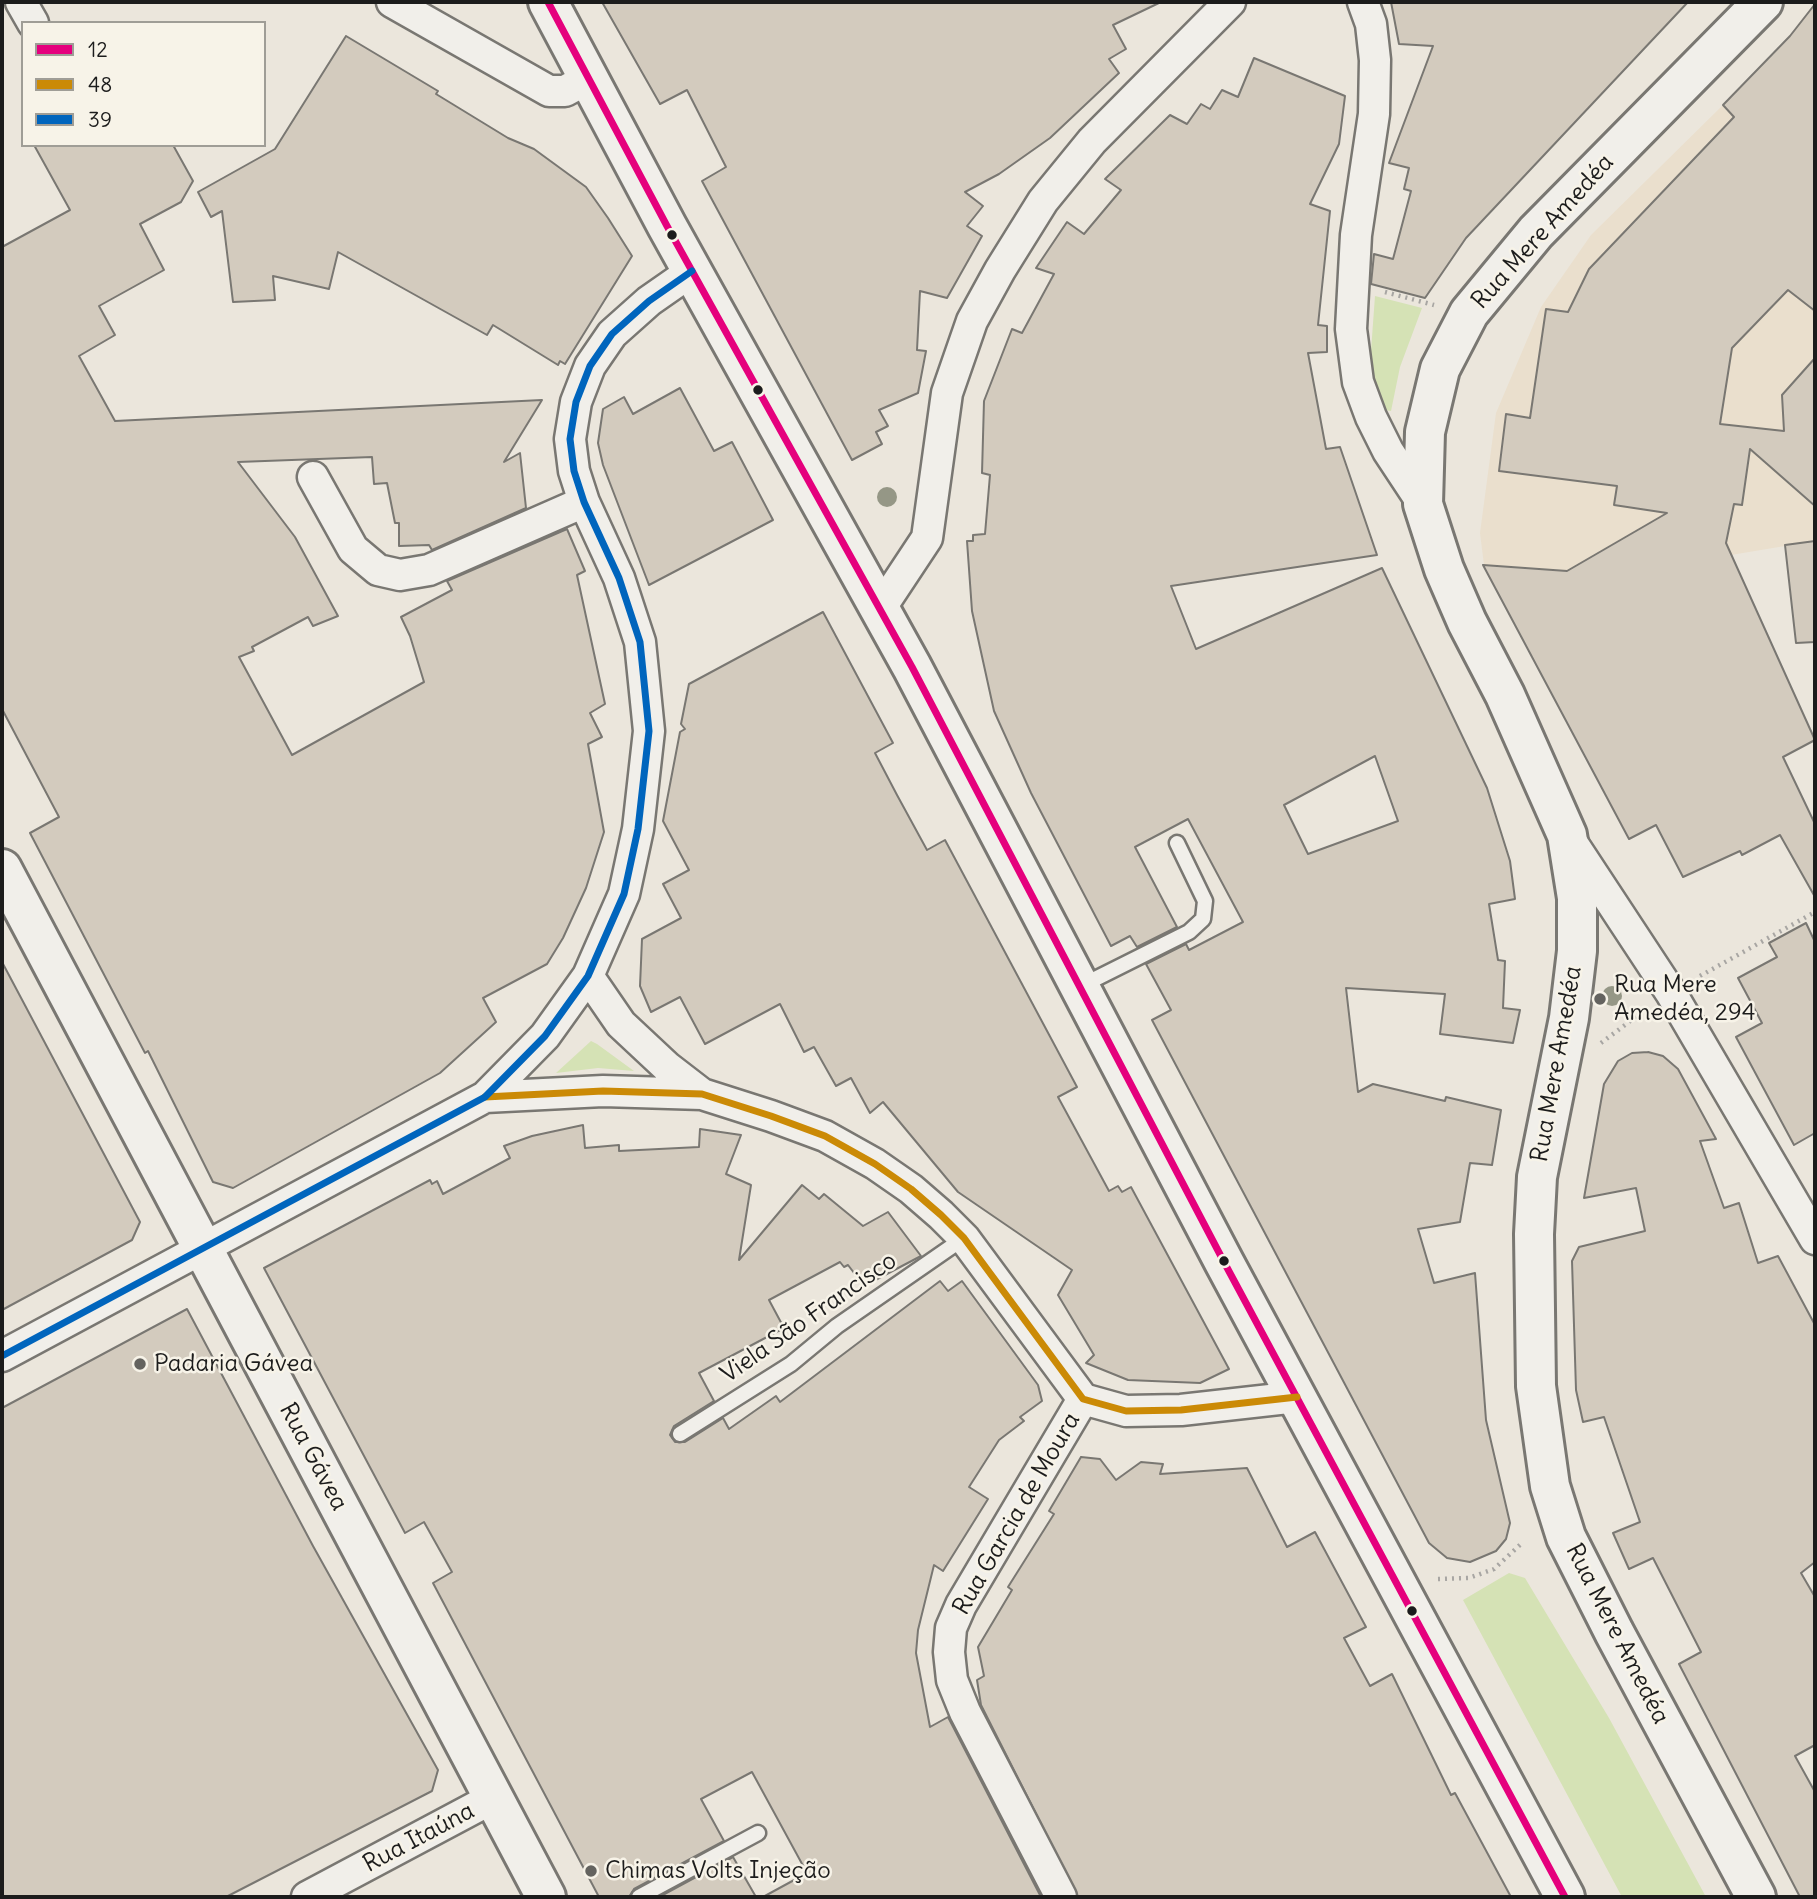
<!DOCTYPE html>
<meta charset="utf-8">
<style>
body{margin:0}
#map{position:relative;width:1817px;height:1899px;overflow:hidden;background:#ebe6dc;font-family:Delius,sans-serif}
canvas{display:block}
.frame{position:absolute;inset:0;border:4px solid #1c1c1c;pointer-events:none}
.legend{position:absolute;left:21px;top:21px;width:245px;height:126px;box-sizing:border-box;background:#f7f3e8;border:2px solid #9f9d96;margin:0;padding:9px 12px;list-style:none;font-size:21px;color:#1c1c1c}
.legend li{display:flex;align-items:center;gap:14px;height:35px}
.legend b{width:35px;border:2px solid #9f9d96}
</style>
<div id="map">
<canvas width="1817" height="1899"></canvas>
<div class="frame"></div>
<ul class="legend">
<li><b style="height:9px;background:#e5007d"></b>12</li>
<li><b style="height:9px;background:#cb8a06"></b>48</li>
<li><b style="height:9px;background:#0065bd"></b>39</li>
</ul>
</div>
<script>
const g = document.querySelector('canvas').getContext('2d');
g.lineJoin = 'round';
function paint(path, color) { g.fillStyle = color; g.fill(path, 'evenodd'); }
const shape = rows => new Path2D(rows.map(r => 'M' + r).join(''));
function trace(path, color, width, dash) { g.strokeStyle = color; g.lineWidth = width; g.lineCap = dash ? 'butt' : 'round'; g.setLineDash(dash || []); g.stroke(path); }
function label(font, color, halo, rows, align = 'center') {
  g.font = font + ' Delius,sans-serif'; g.lineWidth = 5; g.setLineDash([]); g.textBaseline = 'middle'; g.strokeStyle = halo; g.fillStyle = color; for (const [text, x, y, turn = 0] of rows) {
    g.save(); g.translate(x, y); g.rotate((+turn || 0) * Math.PI / 180); g.textAlign = isNaN(turn) ? turn : align; if (halo) g.strokeText(text, 0, 0); g.fillText(text, 0, 0); g.restore();
  }
}
const built = shape([
 [1723,105,1815,195,1815,541,1731,555,1670,588,1567,571,1484,565,1480,533,1496,413,1541,307,1591,235]
]);
const green = shape([
 [1375,296,1422,308,1400,367,1391,411,1379,409,1369,378],
 [591,1041,597,1044,634,1071,598,1068,556,1073],
 [1509,1573,1525,1578,1609,1718,1706,1897,1622,1897,1463,1600]
]);
const building = shape([
 [602,2,1161,2,1113,25,1126,49,1109,59,1119,73,1050,138,999,174,965,192,983,206,967,226,982,236,947,298,920,291,917,350,926,351,918,393,879,410,888,426,876,432,882,444,852,460,702,181,726,167,687,90,660,104,602,2],
 [1391,2,1688,2,1466,238,1425,298,1371,284,1374,254,1393,259,1411,191,1404,189,1409,168,1389,163,1433,46,1399,44,1391,2],
 [1815,4,1815,311,1788,290,1732,348,1720,424,1784,431,1782,395,1815,358,1815,506,1750,449,1742,505,1734,504,1726,543,1815,740,1783,757,1815,824,1815,897,1780,835,1742,855,1740,851,1683,877,1656,825,1629,839,1483,565,1567,571,1667,513,1614,505,1617,486,1499,471,1506,414,1530,418,1546,309,1568,312,1589,269,1734,117,1723,105,1790,36,1815,4],
 [346,36,438,91,436,94,508,138,534,149,586,187,608,218,632,256,565,364,560,361,558,365,493,325,487,335,338,252,329,289,273,276,275,300,233,302,222,211,211,217,198,192,275,149,346,36],
 [1254,58,1345,96,1339,144,1310,204,1330,211,1318,325,1327,326,1327,352,1308,353,1326,449,1340,447,1377,555,1171,586,1196,649,1382,568,1487,788,1510,861,1515,899,1489,904,1498,960,1505,961,1503,1008,1520,1010,1513,1043,1440,1034,1445,994,1346,988,1358,1092,1373,1084,1445,1101,1446,1097,1501,1110,1492,1165,1470,1163,1460,1222,1418,1229,1434,1283,1475,1273,1486,1420,1510,1523,1506,1539,1496,1551,1470,1562,1447,1558,1429,1543,1152,1020,1171,1010,1146,964,1186,944,1189,950,1243,922,1188,819,1135,847,1177,927,1137,947,1130,936,1111,946,1031,793,994,711,972,611,967,541,973,541,973,535,985,534,990,475,982,473,984,401,1012,329,1022,333,1054,274,1036,268,1067,222,1084,234,1121,190,1105,179,1170,115,1187,124,1201,104,1210,109,1222,90,1238,97,1254,58],
 [1375,756,1398,821,1308,854,1284,805,1375,756],
 [34,145,173,145,193,181,181,202,140,224,164,270,99,306,115,335,79,356,115,421,542,400,504,462,520,453,526,508,432,550,429,545,399,546,399,523,395,523,387,483,374,484,372,457,238,462,295,537,338,616,313,626,308,617,252,647,254,651,239,657,292,755,424,682,410,636,401,617,452,590,447,581,567,529,585,571,577,575,605,704,590,713,602,737,588,744,604,832,586,888,563,938,547,964,483,998,496,1022,440,1073,233,1188,213,1182,148,1051,145,1053,30,833,59,817,2,709,2,247,70,210,34,145],
 [680,388,714,451,732,442,773,520,649,585,603,465,598,443,603,409,624,397,633,414,680,388],
 [1815,541,1815,642,1796,643,1785,545,1815,541],
 [823,612,893,743,875,753,897,795,927,850,945,840,1077,1087,1058,1097,1083,1143,1109,1191,1118,1186,1122,1192,1131,1187,1229,1369,1200,1383,1128,1380,1086,1363,1094,1355,1058,1295,1072,1270,958,1192,883,1102,870,1113,851,1078,836,1086,814,1047,804,1052,780,1004,705,1044,680,997,651,1012,640,986,642,939,681,918,663,884,689,870,663,821,680,732,685,729,681,724,689,684,823,612],
 [1806,923,1815,942,1815,1133,1794,1145,1736,1037,1762,1023,1738,978,1777,957,1769,943,1806,923],
 [2,962,140,1222,132,1240,2,1310,2,962],
 [1648,1052,1663,1056,1678,1069,1716,1139,1700,1141,1724,1208,1739,1203,1758,1263,1778,1256,1815,1325,1815,1562,1801,1573,1815,1597,1815,1745,1795,1756,1815,1792,1815,1897,1800,1897,1679,1664,1701,1652,1653,1558,1629,1569,1613,1533,1640,1522,1604,1417,1583,1422,1576,1390,1572,1261,1579,1247,1645,1231,1636,1188,1584,1198,1604,1084,1618,1061,1632,1053,1648,1052],
 [583,1125,585,1148,619,1145,619,1151,699,1147,700,1129,741,1135,726,1174,751,1185,739,1260,802,1185,819,1199,824,1194,863,1226,888,1212,921,1256,864,1286,848,1265,844,1267,840,1262,769,1300,784,1328,699,1373,714,1401,674,1426,670,1435,675,1442,685,1442,723,1418,729,1429,776,1396,780,1402,940,1281,948,1291,962,1281,1038,1385,1042,1401,1020,1417,1024,1421,999,1440,969,1487,988,1499,943,1571,934,1565,918,1630,916,1653,930,1727,948,1717,1041,1897,763,1897,807,1873,752,1772,701,1799,724,1841,634,1889,629,1897,599,1897,433,1583,452,1572,424,1522,405,1533,264,1268,430,1180,432,1184,437,1181,443,1194,510,1158,504,1146,532,1136,583,1125],
 [187,1309,313,1546,438,1770,432,1791,226,1897,2,1897,2,1408,187,1309],
 [1081,1457,1100,1459,1116,1480,1141,1462,1163,1464,1160,1474,1247,1468,1287,1547,1315,1532,1366,1627,1344,1638,1370,1686,1392,1674,1451,1795,1455,1793,1511,1897,1078,1897,981,1705,977,1680,984,1676,978,1647,1012,1590,1008,1587,1054,1514,1049,1511,1081,1457],
 [733,1857,756,1897,659,1897,733,1857]
]);
const path = shape([
 [1385,292,1434,305],
 [1700,976,1815,912],
 [1601,1043,1645,1010],
 [1438,1579,1469,1578,1494,1569,1522,1543]
]);
const lane = shape([
 [1079,987,1189,932,1203,919,1205,901,1177,843],
 [680,1434,791,1364,837,1326,964,1238],
 [639,1897,758,1833]
]);
const street = shape([
 [21,2,33,23],
 [392,2,549,91,565,91,587,79],
 [1363,2,1371,24,1375,60,1374,114,1356,235,1351,329,1358,382,1371,417,1388,451,1423,504],
 [313,477,353,549,378,570,400,575,429,570,584,502],
 [880,609,927,538,947,393,972,321,1000,270,1043,201,1092,141,1230,2],
 [1571,841,1671,993,1815,1239],
 [588,976,621,1024,667,1067,702,1094],
 [485,1097,603,1091,702,1094,771,1116,825,1136,875,1164,911,1189,941,1215,964,1238,1083,1399,1126,1411,1181,1410,1297,1397],
 [2,1356,485,1097,545,1036,588,976,624,894,638,829,649,731,640,642,619,578,584,502,574,471,570,439,576,402,590,366,612,334,649,301,692,271],
 [307,1897,493,1798],
 [1061,1897,965,1712,952,1680,949,1652,951,1628,961,1605,1083,1399]
]);
const secondary = shape([
 [548,2,667,226,912,667,1224,1262,1565,1897],
 [2,869,546,1897],
 [1756,1897,1614,1632,1566,1537,1550,1486,1536,1386,1534,1234,1537,1177,1569,1018,1577,951,1577,898,1567,835,1505,695,1467,622,1444,569,1423,504,1425,432,1440,369,1469,313,1536,232,1763,2]
]);
const bus1 = shape([
 [548,2,667,226,912,667,1224,1262,1565,1897]
]);
const bus2 = shape([
 [485,1097,603,1091,702,1094,771,1116,825,1136,875,1164,911,1189,941,1215,964,1238,1083,1399,1126,1411,1181,1410,1297,1397]
]);
const bus3 = shape([
 [2,1356,485,1097,545,1036,588,976,624,894,638,829,649,731,640,642,619,578,584,502,574,471,570,439,576,402,590,366,612,334,649,301,692,271]
]);
const trees = [
 [887,497],
 [1612,996]
];
const markers = [
 [672,235,6,"#1c1c1c"],
 [758,390,6,"#1c1c1c"],
 [1600,999,7,"#64635f"],
 [1224,1261,6,"#1c1c1c"],
 [140,1364,7,"#64635f"],
 [1412,1611,6,"#1c1c1c"],
 [591,1871,7,"#64635f"]
];
const streetNames = [
 ["Rua Mere Amedéa",1543,232,-48],
 ["Rua Mere Amedéa",1557,1064,-80],
 ["Viela São Francisco",809,1318,-35],
 ["Rua Gávea",313,1457,62],
 ["Rua Garcia de Moura",1017,1514,-60],
 ["Rua Mere Amedéa",1617,1634,63],
 ["Rua Itaúna",419,1838,-28]
];
const poiNames = [
 ["Rua Mere",1614,985],
 ["Amedéa, 294",1614,1013],
 ["Padaria Gávea",154,1364],
 ["Chimas Volts Injeção",605,1871]
];
paint(built, '#eadfcd');
paint(green, '#d5e2b5');
paint(building, '#d3cbbe');
trace(building, '#797772', 2);
trace(lane, '#797772', 19);
trace(street, '#797772', 35);
trace(secondary, '#797772', 44);
trace(path, '#a8a6a3', 4.5, [2, 5]);
trace(lane, '#f1efea', 14);
trace(street, '#f1efea', 30);
trace(secondary, '#f1efea', 38);
trace(bus1, '#e5007d', 7);
trace(bus2, '#cb8a06', 7);
trace(bus3, '#0065bd', 7);
g.fillStyle = '#959786';
for (const [x, y] of trees) { g.beginPath(); g.arc(x, y, 10, 0, 2 * Math.PI); g.fill(); }
for (const [x, y, r, color] of markers) { const dot = new Path2D(); dot.arc(x, y, r, 0, 2 * Math.PI); g.fillStyle = color; g.fill(dot); trace(dot, '#f7f3e8', 2.5); }
label('24px', '#1c1c1c', '#f7f3e8', streetNames);
label('24px', '#1c1c1c', '#f7f3e8', poiNames, 'left');
</script>
